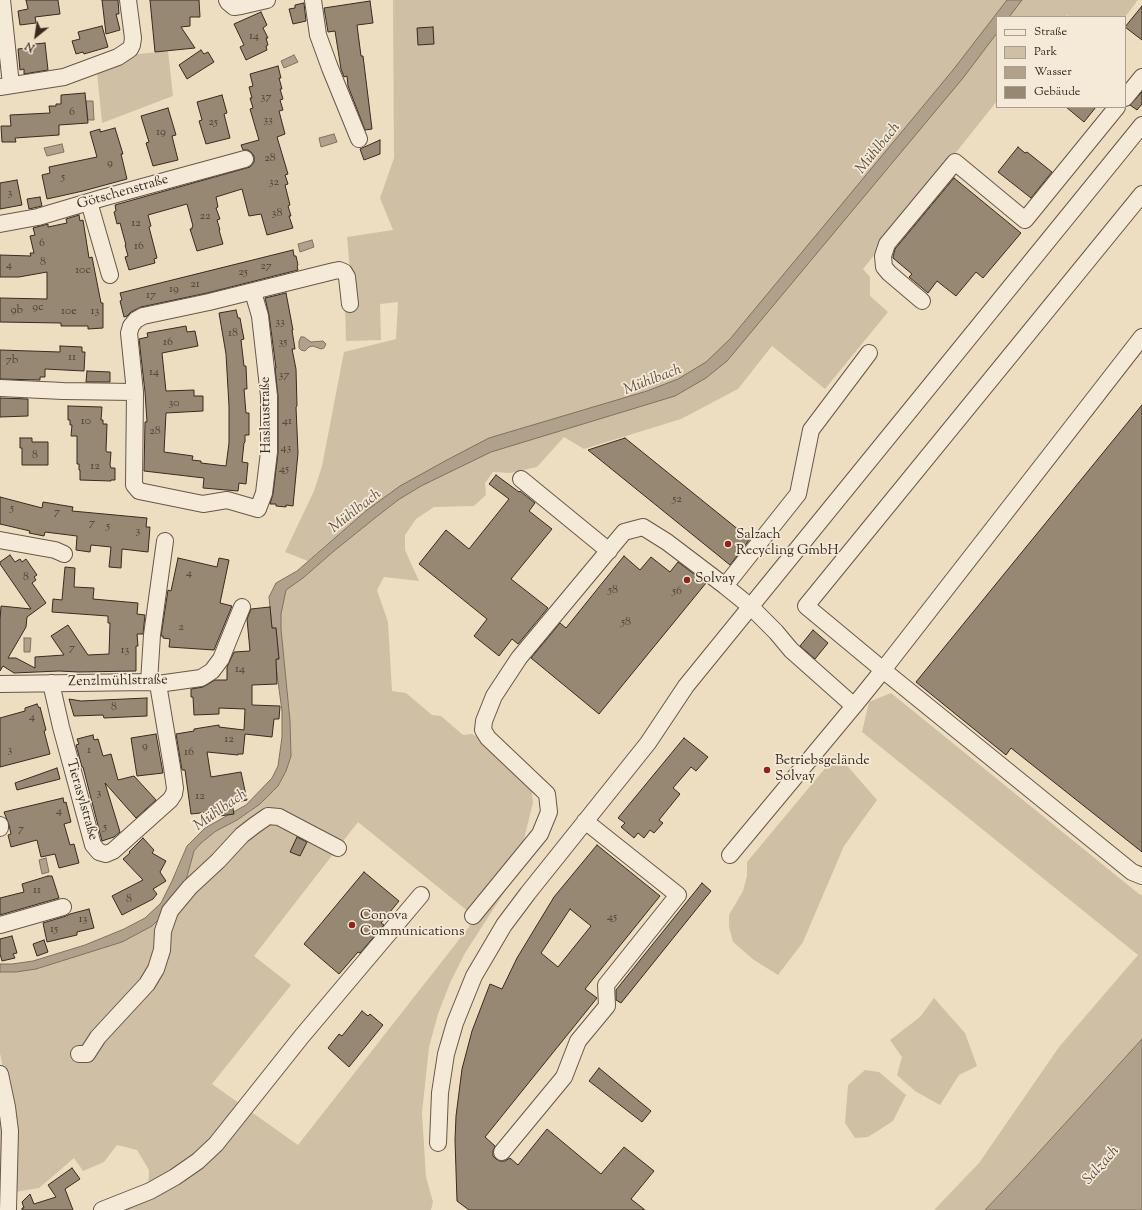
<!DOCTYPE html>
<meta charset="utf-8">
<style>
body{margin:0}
#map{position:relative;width:1142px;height:1210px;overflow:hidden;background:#eedec1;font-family:"Sorts Mill Goudy",serif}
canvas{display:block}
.legend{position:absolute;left:996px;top:16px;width:130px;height:92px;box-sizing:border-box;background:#f4ead7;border:1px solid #a99d8d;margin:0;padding:5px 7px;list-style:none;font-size:12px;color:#392a1f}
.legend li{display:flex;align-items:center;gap:8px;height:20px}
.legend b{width:20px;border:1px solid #a99d8d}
.north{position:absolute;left:16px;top:16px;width:40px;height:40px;-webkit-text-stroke:3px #f4ead7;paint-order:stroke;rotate:210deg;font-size:11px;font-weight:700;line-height:16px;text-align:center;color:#392a1f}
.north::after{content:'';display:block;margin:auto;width:14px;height:18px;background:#392a1f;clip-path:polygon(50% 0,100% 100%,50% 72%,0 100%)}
</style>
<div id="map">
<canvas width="1142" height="1210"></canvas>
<ul class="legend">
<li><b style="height:5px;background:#f4ead7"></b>Straße</li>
<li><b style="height:11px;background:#cfbfa5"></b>Park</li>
<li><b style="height:11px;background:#b0a18a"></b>Wasser</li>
<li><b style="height:11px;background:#978873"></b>Gebäude</li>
</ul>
<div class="north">N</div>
</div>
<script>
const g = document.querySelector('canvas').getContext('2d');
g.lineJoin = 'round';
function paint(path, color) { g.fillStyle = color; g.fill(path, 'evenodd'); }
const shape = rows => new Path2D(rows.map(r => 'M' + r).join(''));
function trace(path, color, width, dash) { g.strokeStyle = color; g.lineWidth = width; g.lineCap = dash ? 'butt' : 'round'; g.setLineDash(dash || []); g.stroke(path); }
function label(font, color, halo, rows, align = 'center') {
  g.font = font + ' "Sorts Mill Goudy",serif'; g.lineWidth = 3.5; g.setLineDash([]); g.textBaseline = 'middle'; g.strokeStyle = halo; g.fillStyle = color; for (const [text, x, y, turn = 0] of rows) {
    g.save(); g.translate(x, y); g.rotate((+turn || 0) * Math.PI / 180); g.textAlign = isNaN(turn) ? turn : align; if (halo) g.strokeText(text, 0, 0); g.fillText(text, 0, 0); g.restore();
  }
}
const green = shape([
 [393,0,1138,0,1125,17,1069,17,1067,15,1065,17,997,17,997,101,863,269,870,277,870,296,888,312,825,389,772,346,738,389,681,419,584,449,564,437,537,467,510,473,493,472,485,483,486,495,474,506,434,507,416,519,405,535,405,550,419,581,384,577,377,590,388,622,392,691,406,693,432,715,441,716,463,735,472,734,485,742,527,782,532,793,533,803,521,851,470,913,358,822,254,956,291,985,212,1084,298,1145,476,918,531,851,465,953,450,983,438,1014,429,1047,422,1113,426,1177,433,1202,431,1210,109,1210,148,1194,149,1170,137,1150,117,1145,104,1162,83,1171,74,1158,39,1188,15,1192,13,1123,0,1053,0,972,16,972,122,942,185,884,194,851,201,843,216,831,237,820,260,804,286,771,291,756,290,721,281,629,281,614,285,590,303,578,334,551,375,518,398,500,421,486,367,510,308,561,285,552,314,491,322,466,344,352,396,339,398,302,380,304,381,340,346,341,345,304,353,304,347,237,393,230,380,198,394,158],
 [168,51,173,96,102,123,97,72,127,57,138,54],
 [891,693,1139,894,1142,895,1142,1039,1019,1174,985,1210,934,1210,979,1163,1059,1047,1138,955,862,732,869,702],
 [837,754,877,800,844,846,803,942,778,975,754,960,733,942,729,927,729,915,743,891,747,876,747,862],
 [934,998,965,1033,977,1066,959,1075,940,1105,915,1091,897,1075,902,1057,890,1040,920,1017],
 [865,1070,879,1072,906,1095,893,1121,868,1137,855,1138,845,1123,848,1085],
 [0,1109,2,1126,1,1210,0,1210]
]);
const water = shape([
 [1007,0,1022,0,1009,17,997,17,997,33,963,78,727,361,706,378,675,396,491,452,421,486,398,500,375,518,334,551,303,578,286,590,281,614,281,629,290,721,291,756,286,771,278,786,260,804,237,820,216,831,201,843,194,851,185,884,174,904,152,926,122,942,36,969,16,972,0,972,0,964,12,964,33,961,85,945,124,929,145,918,161,903,172,881,187,846,205,828,246,805,272,778,278,766,282,737,282,711,275,659,279,659,276,628,272,628,269,597,276,583,297,571,367,510,400,486,445,461,489,438,647,391,678,379,706,362,730,339,953,70,1007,0],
 [294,55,298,62,284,68,281,61,294,55],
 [86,101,93,101,94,120,88,120,86,101],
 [334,134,337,142,321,147,319,138,334,134],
 [62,144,64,152,47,156,44,148,62,144],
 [312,240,314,247,300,252,298,244,312,240],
 [301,337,304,337,311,342,323,341,326,344,324,348,321,349,313,346,309,347,305,351,301,350,299,348,299,341,301,337],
 [24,638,31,638,30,652,24,652,24,638],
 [46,858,49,872,42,874,39,860,46,858],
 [1142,1039,1142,1210,985,1210,1019,1174,1142,1039]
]);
const building = shape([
 [26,0,58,0,60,14,35,17,36,23,20,25,18,11,28,9,26,0],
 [102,0,118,0,119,14,116,14,120,30,106,34,102,0],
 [150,0,199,0,200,17,190,17,190,26,181,27,195,48,155,52,150,0],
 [370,1,373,23,357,25,361,56,363,56,372,129,365,130,348,86,347,76,344,77,341,69,335,31,328,32,324,8,370,1],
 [304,3,306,21,293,24,289,9,295,8,295,5,304,3],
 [1142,6,1142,40,1125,27,1142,6],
 [261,12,267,25,263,28,268,38,266,38,268,45,266,46,267,50,246,60,240,47,244,45,234,24,261,12],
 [102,26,108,47,84,54,83,52,76,54,72,41,80,39,78,32,102,26],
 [433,27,434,44,418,45,417,28,433,27],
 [45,43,48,70,24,74,24,69,20,70,18,49,35,47,35,44,45,43],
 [201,50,204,54,208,52,214,62,187,79,179,65,201,50],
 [278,66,281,78,279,78,282,89,280,89,283,99,280,100,283,110,279,111,285,134,277,137,288,174,285,175,288,184,285,185,290,205,288,206,291,216,289,216,293,228,267,235,261,214,249,216,242,189,216,197,218,207,216,208,220,219,217,220,220,230,219,230,223,244,197,251,190,229,192,229,192,227,193,226,187,204,148,215,151,226,149,227,157,258,154,259,155,263,129,270,125,257,128,256,125,245,126,245,120,223,117,224,114,212,116,211,115,205,250,167,254,162,254,156,251,152,248,150,243,150,241,145,259,140,250,109,253,108,250,98,252,98,249,87,253,86,250,74,278,66],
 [1142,92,1142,104,1137,110,1130,105,1142,92],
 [85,93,88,123,59,125,59,135,15,138,16,142,2,142,1,126,11,126,10,115,50,113,49,106,56,106,56,104,61,104,61,95,85,93],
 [222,95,227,113,224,114,230,138,206,144,199,121,202,120,197,102,222,95],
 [1066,107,1096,107,1084,122,1066,107],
 [168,108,176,135,172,136,178,160,153,166,146,143,149,142,141,116,168,108],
 [115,128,123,154,121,154,127,179,83,191,47,199,42,175,50,173,49,167,97,157,90,132,100,129,100,132,115,128],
 [380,140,380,154,364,160,360,149,380,140],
 [1018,147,1025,153,1027,152,1052,172,1031,198,998,172,1018,147],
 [954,178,1021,233,983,278,976,272,956,296,937,281,928,293,909,277,912,274,893,258,893,257,895,249,954,178],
 [17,180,22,205,0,209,0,183,17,180],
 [40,197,42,206,29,209,27,199,40,197],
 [79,215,80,221,83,220,89,258,92,257,101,303,103,303,103,328,88,329,88,326,61,326,61,323,0,322,0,298,47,299,47,272,19,277,0,277,0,255,31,256,30,253,34,253,30,236,35,235,33,228,48,224,48,227,67,223,66,219,79,215],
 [293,250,294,256,296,256,298,265,297,266,298,270,207,293,141,307,131,312,127,316,124,317,120,301,122,300,120,293,293,250],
 [286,293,293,330,292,330,295,349,292,349,296,369,297,406,296,407,298,453,293,506,286,505,286,507,276,506,276,504,270,504,273,494,278,453,278,396,275,368,276,368,269,315,265,298,286,293],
 [236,310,238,318,240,318,242,329,244,339,241,340,244,366,246,366,247,389,244,389,246,413,249,413,249,435,245,435,245,442,244,443,242,462,248,463,246,484,239,483,238,491,203,488,204,478,144,471,145,422,147,422,145,392,139,339,148,337,147,333,186,326,187,332,195,331,198,346,162,353,166,391,194,390,194,396,203,396,203,411,166,413,164,452,193,456,192,460,201,461,201,463,226,466,229,443,229,406,226,354,219,313,236,310],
 [60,346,82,347,82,352,85,352,84,371,45,369,45,377,40,377,40,380,0,379,0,350,60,352,60,346],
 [87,371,110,372,110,382,86,382,87,371],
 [0,398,28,399,28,416,0,417,0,398],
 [1142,405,1142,852,1011,748,1006,755,916,682,1142,405],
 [68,406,102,407,101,420,103,420,103,424,107,424,106,451,107,452,111,452,110,465,111,468,115,468,115,480,111,480,111,481,80,480,80,470,79,470,79,464,77,464,77,436,71,436,72,425,70,425,70,420,68,420,68,406],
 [20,438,32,438,32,442,48,442,48,465,22,465,22,448,20,448,20,438],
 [625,438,750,539,730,565,588,450,625,438],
 [496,475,519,492,520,491,535,503,529,511,552,529,511,579,548,608,518,644,512,639,499,656,474,636,487,619,419,564,446,530,469,549,509,499,489,484,496,475],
 [0,497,42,508,43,502,73,507,72,511,147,518,146,527,150,527,148,552,122,549,121,568,109,567,111,547,91,545,90,552,76,550,77,536,45,532,44,536,29,533,30,531,0,524,0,497],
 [10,555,15,562,20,559,22,562,26,559,37,575,34,577,36,580,32,583,46,603,27,617,26,627,8,658,16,658,35,668,35,657,64,655,51,636,68,625,88,655,109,654,110,623,108,623,108,616,52,612,53,599,62,600,65,567,75,568,74,587,94,588,93,599,138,603,137,614,145,615,143,634,137,634,138,646,136,646,136,671,79,672,59,671,14,673,3,666,0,671,0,620,1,606,31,609,0,564,0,562,10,555],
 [624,556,640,570,651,557,670,572,678,562,706,583,599,714,531,658,560,623,566,628,624,556],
 [178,558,217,567,219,558,229,560,220,603,232,606,214,650,169,647,170,639,163,638,163,636,161,636,168,590,171,591,178,558],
 [270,607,272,628,276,628,279,659,276,659,277,684,252,685,252,705,280,706,279,719,274,719,272,737,245,734,243,754,238,754,238,755,207,752,211,777,241,772,247,800,232,803,234,814,212,817,210,812,191,814,185,770,182,770,176,734,194,731,194,729,219,725,219,727,244,730,245,709,219,708,219,714,194,715,193,697,191,697,191,689,203,687,215,680,227,680,227,667,234,652,250,651,247,619,251,609,270,607],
 [813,630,828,643,815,659,800,646,813,630],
 [147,698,147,716,104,718,103,715,74,716,69,699,81,701,147,698],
 [37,704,39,708,40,707,46,730,44,731,50,754,0,767,0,718,25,711,25,708,37,704],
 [156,734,163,773,137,776,131,738,156,734],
 [93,735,94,740,98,739,103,756,111,754,118,780,134,776,156,800,136,818,105,783,120,832,114,837,102,841,83,767,82,767,76,745,79,744,77,739,93,735],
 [684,738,708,757,696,771,691,767,673,788,680,794,659,820,663,823,654,833,650,830,644,838,638,833,634,838,621,827,625,823,618,818,684,738],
 [57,768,60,779,17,790,15,783,57,768],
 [63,798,64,803,66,802,71,822,64,824,70,845,74,844,79,863,59,868,55,854,41,857,37,840,11,847,8,835,11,834,9,825,4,812,63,798],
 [297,837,307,842,300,856,290,852,297,837],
 [143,838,154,850,152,853,166,861,160,872,166,881,153,889,157,894,153,899,122,915,112,896,143,880,123,859,130,853,129,852,143,838],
 [597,845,660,896,585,989,597,998,485,1137,495,1146,493,1151,493,1156,496,1159,500,1161,505,1161,510,1158,518,1165,547,1129,601,1174,624,1147,654,1171,631,1199,645,1210,469,1210,457,1201,455,1140,456,1116,462,1069,472,1031,490,984,502,989,517,958,554,897,597,845],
 [570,909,591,926,558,967,541,953,570,909],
 [364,872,399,901,381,923,384,925,360,953,358,952,339,974,304,944,364,872],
 [48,876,52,876,59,898,0,915,0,898,24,892,22,884,48,876],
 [702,883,711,891,621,1003,616,1000,616,990,702,883],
 [89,909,94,928,77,932,77,935,47,942,43,923,66,916,70,914,89,909],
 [12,936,17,953,13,954,15,958,2,961,0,954,0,939,12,936],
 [44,940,48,952,37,956,33,944,44,940],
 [362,1011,368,1016,370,1014,383,1025,349,1067,328,1048,339,1034,342,1036,362,1011],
 [599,1068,651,1111,642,1122,589,1081,599,1068],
 [72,1168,80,1179,65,1189,73,1210,22,1210,22,1208,24,1208,22,1202,30,1194,34,1204,56,1197,48,1185,72,1168]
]);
const minor = shape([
 [2,0,11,85],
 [227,0,228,2,234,7,241,6,267,0],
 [313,0,318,35,330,68,359,139],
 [0,87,64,77,118,57,130,49,132,45,133,38,128,0],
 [1125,98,1142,77],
 [1142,194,806,606,883,670,1142,337],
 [89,202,110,275],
 [0,224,38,217,102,198,245,159],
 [253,292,260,316,269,396,269,452,264,493,258,509,227,500,203,504,139,491,134,485,135,392,129,333,131,326,136,320,143,316,209,302,334,271,339,270,344,272,347,277,350,304],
 [922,301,889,273,884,267,883,256,887,244,955,162,1025,220,1117,107],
 [0,388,63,391,135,392],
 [521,479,609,551],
 [0,540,55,550,64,554],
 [725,586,798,494,811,430,869,353],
 [149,682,152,635,165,541],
 [51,683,61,727,93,845,99,852,106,854,113,851,170,800,174,794,175,788,172,767,158,684],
 [0,684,149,682,158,684,201,678,212,671,221,659,242,607],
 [0,825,0,828],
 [730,855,854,706],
 [473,916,540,834,549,812,547,794,488,738,483,730,484,721,494,696,519,658,624,532,643,527,667,542,725,586,751,607,776,632,791,650,854,706,883,670,1132,872,1142,876],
 [0,925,63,907],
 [79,1054,87,1054,98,1037,147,984,156,969,162,950,163,931,170,911,190,887,218,861,242,835,255,825,268,816,279,817,338,848],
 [0,1074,7,1107,10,1131,8,1210],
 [438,1143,440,1093,446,1054,455,1023,474,976,504,925,528,893,648,743,686,686,1142,125],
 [502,1152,564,1077,578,1041,607,1006,606,985,678,895,585,821],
 [102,1210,150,1191,175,1177,198,1161,216,1144,302,1036,421,895]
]);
const markers = [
 [728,544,4,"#8f2418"],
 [687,580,4,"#8f2418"],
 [767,770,4,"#8f2418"],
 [352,925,4,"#8f2418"]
];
const numberNames = [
 ["14",254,37],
 ["37",266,98],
 ["6",72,113],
 ["33",268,121],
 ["25",213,123],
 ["19",161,133],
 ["28",270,159],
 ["9",110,164],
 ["5",63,178],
 ["32",274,183],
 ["3",10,194],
 ["38",277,214],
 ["22",205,217],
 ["12",136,224],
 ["6",42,244],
 ["16",139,247],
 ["8",43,263],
 ["4",9,266],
 ["27",266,267],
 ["10c",83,271],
 ["25",243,273],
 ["21",195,285],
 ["19",174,290],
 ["17",151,296],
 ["9c",38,308],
 ["9b",17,311],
 ["10e",69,312],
 ["13",95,312],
 ["33",280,323],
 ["18",233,334],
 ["16",168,343],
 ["35",283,343],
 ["11",72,358],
 ["7b",12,361],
 ["14",154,373],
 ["37",284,376],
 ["30",174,404],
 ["10",86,422],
 ["41",287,422],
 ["28",155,432],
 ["43",286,449],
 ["8",35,456],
 ["12",95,467],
 ["45",284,470],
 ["52",677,500],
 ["5",12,509],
 ["7",57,513],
 ["7",92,524],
 ["5",108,527],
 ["3",138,532],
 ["4",189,574],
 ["8",26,578],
 ["58",613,591],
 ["56",677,592],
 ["58",626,623],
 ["2",181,628],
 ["7",72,649],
 ["13",125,651],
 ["14",240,670],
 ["8",114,708],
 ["4",32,718],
 ["12",229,740],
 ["9",145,747],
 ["3",10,751],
 ["1",89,751],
 ["16",189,753],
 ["3",99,794],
 ["12",200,797],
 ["4",59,812],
 ["5",105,828],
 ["7",21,830],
 ["11",37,891],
 ["8",129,900],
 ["45",612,918],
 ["13",83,920],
 ["15",54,930]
];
const streetNames = [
 ["Götschenstraße",123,193,-16],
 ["Haslaustraße",267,415,-91],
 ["Zenzlmühlstraße",118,682,-1],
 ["Tierasylstraße",81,800,74]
];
const poiNames = [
 ["Salzach",736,536],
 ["Recycling GmbH",736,552],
 ["Solvay",695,580],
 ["Betriebsgelände",775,762],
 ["Solvay",775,778],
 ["Conova",360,917],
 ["Communications",360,933]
];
const waterNames = [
 ["Mühlbach",879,149,-51],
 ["Mühlbach",653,381,-21],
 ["Mühlbach",356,512,-38],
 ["Mühlbach",221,811,-35],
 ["Salzach",1102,1166,-48]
];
paint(green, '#cfbfa5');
paint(water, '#b0a18a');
trace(water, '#80715f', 1);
paint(building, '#978873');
trace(building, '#392a1f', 1);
trace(minor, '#665748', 18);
trace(minor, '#f4ead7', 16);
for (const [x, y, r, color] of markers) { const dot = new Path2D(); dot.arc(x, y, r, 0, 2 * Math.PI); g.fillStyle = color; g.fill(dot); trace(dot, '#f4ead7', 1.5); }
label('12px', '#504234', null, numberNames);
label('14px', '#392a1f', '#f4ead7', streetNames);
label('14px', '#392a1f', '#f4ead7', poiNames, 'left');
label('italic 15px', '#5d4e3f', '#f4ead7', waterNames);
</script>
